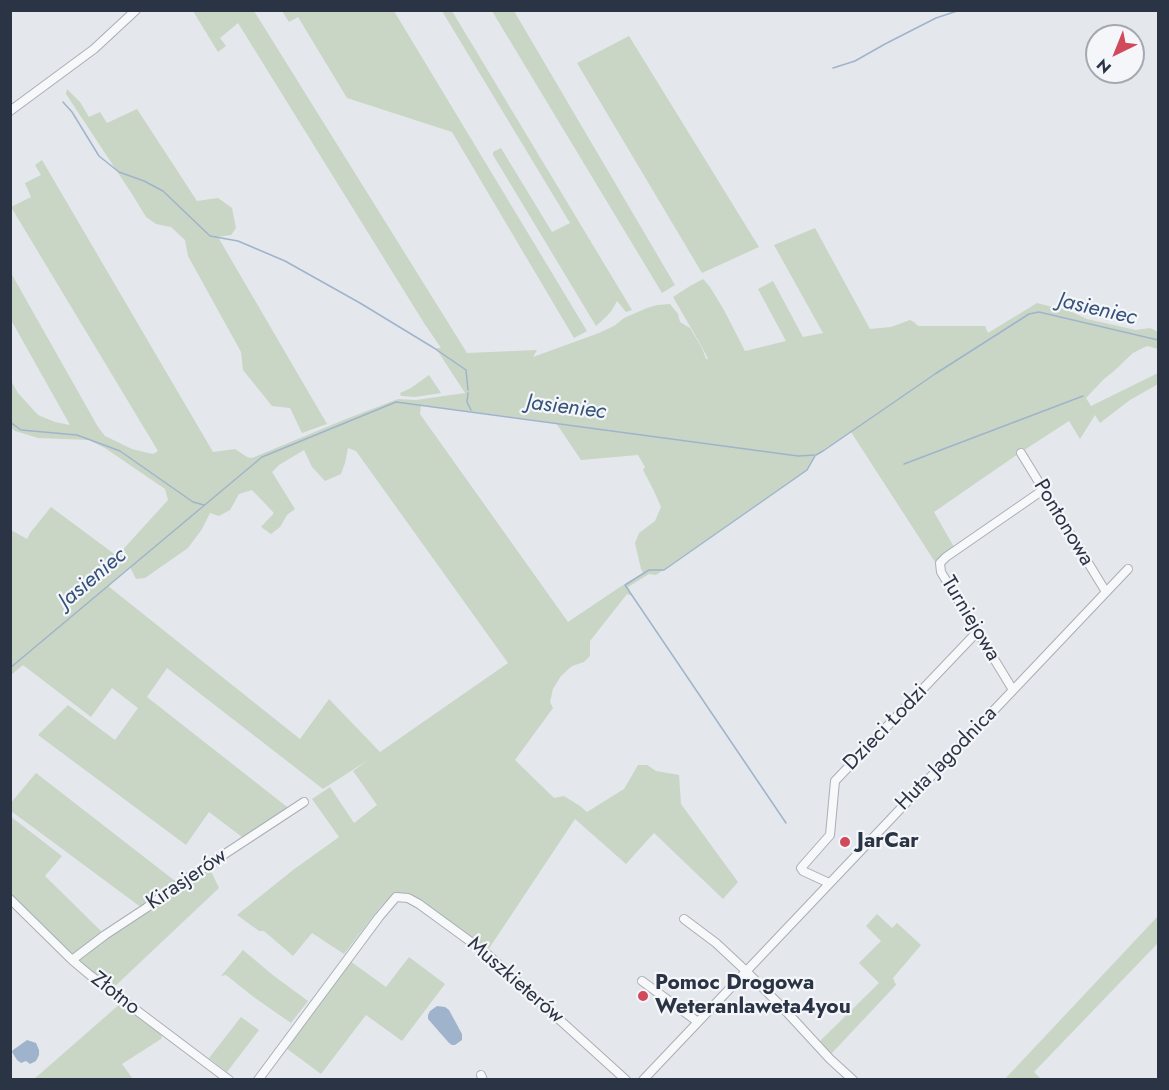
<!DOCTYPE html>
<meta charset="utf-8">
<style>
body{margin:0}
#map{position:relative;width:1169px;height:1090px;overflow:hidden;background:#e4e7ec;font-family:Jost,sans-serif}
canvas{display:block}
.frame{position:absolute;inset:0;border:12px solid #2b3445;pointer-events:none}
.north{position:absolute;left:1085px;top:24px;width:60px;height:60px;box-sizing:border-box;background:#f4f6f9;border:2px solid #a4a8b1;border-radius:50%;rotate:223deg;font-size:16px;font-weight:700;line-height:24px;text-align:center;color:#2b3445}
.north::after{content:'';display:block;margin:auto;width:21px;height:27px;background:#d1495b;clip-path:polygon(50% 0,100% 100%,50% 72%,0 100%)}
</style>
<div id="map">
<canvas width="1169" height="1090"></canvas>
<div class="frame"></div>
<div class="north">N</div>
</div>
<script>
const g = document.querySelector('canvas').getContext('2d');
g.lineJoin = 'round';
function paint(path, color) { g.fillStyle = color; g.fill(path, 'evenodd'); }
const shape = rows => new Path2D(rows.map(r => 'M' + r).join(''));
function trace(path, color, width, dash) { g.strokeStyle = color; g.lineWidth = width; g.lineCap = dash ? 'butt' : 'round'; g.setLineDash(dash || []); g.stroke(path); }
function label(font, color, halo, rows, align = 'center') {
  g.font = font + ' Jost,sans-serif'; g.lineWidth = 4.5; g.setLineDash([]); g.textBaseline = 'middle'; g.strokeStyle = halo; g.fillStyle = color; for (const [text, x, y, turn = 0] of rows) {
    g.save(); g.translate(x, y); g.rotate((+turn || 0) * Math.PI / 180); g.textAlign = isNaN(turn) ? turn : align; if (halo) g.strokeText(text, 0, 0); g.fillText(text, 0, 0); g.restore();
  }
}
const green = shape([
 [193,11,254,11,467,353,537,350,533,357,599,333,614,326,624,318,647,308,657,305,670,304,678,314,680,322,690,328,702,348,706,359,708,359,702,347,673,297,690,286,703,279,710,287,724,310,745,351,786,341,758,289,773,281,803,337,823,333,774,245,815,228,870,329,891,327,910,320,914,322,918,326,985,326,988,333,1037,303,1060,309,1061,307,1087,319,1136,330,1150,328,1158,332,1158,349,1147,346,1133,353,1114,371,1104,379,1086,398,1091,406,1158,373,1158,384,1130,400,1100,423,1095,415,1080,439,1069,421,1018,454,934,512,954,547,935,562,851,432,816,455,807,470,656,575,649,574,628,587,632,596,627,594,590,641,590,656,584,662,572,666,561,676,553,689,550,702,553,708,515,760,554,798,564,796,580,806,587,812,624,789,638,765,647,765,656,771,679,775,681,804,738,882,723,899,654,833,626,864,575,819,488,950,416,899,401,893,394,894,381,906,344,954,312,933,293,956,264,931,259,931,237,915,293,870,339,837,312,799,330,787,354,823,377,805,353,771,368,760,323,789,167,668,147,697,291,810,246,840,209,812,186,845,38,735,68,705,115,740,138,708,112,688,91,717,23,665,11,675,11,530,27,539,30,533,51,507,117,556,168,500,165,489,105,448,89,440,38,438,15,431,11,428,11,381,18,393,38,415,55,422,70,425,11,320,11,273,98,427,105,436,132,449,140,451,153,454,158,451,11,207,31,197,25,183,41,175,35,165,42,160,213,452,235,449,247,457,252,458,346,419,398,399,416,400,465,393,439,353,434,348,441,348,424,323,238,23,220,38,226,46,218,52],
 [421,405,556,423,581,460,638,455,645,467,643,470,654,491,661,507,655,521,639,533,635,543,641,569,643,573,620,587,568,622,420,414],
 [348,448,356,451,508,663,380,752,329,699,300,739,108,586,130,567,136,579,145,578,188,548,202,529,210,513,219,516,230,510,239,494,252,490,274,513,261,527,271,534,280,527,287,515,295,509,272,472,279,465,304,450,312,467,325,481,341,474,345,463],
 [282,11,394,11,587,331,574,338,452,132,347,98,298,17,289,22],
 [442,11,452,11,632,310,626,312,617,301,612,310,607,316,596,326,493,155,493,152,501,148,552,232,570,223],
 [492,11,514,11,675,285,662,293],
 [629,36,759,247,702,273,577,63],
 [67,89,80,102,89,117,100,112,107,123,137,109,197,201,218,198,232,208,236,228,231,235,218,237,327,424,302,433,290,408,272,406,243,370,241,352,188,256,185,240,171,227,156,224,146,217,132,194,66,94],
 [429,375,441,393,415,397,401,396,400,393,411,388],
 [36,773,179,884,142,908,11,811,10,804],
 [10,816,62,856,45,876,102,932,72,955,11,895],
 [209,867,219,888,112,989,79,962,80,958],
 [877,914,892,928,897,923,921,945,893,978,896,985,831,1054,819,1042,879,983,859,963,881,941,866,926],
 [1158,916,1158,943,1034,1072,1041,1079,1004,1080],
 [243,950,274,976,308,1001,291,1023,255,998,226,975,221,976],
 [409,957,445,984,402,1041,366,1015,321,1074,286,1048,350,961,386,987],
 [121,1003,163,1034,161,1039,122,1064,133,1079,33,1080],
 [241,1017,259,1030,227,1072,209,1058]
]);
const water = shape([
 [437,1006,445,1007,449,1010,462,1034,462,1040,455,1045,452,1045,449,1043,428,1019,428,1015,430,1011],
 [27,1040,36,1043,39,1050,39,1055,36,1061,30,1064,26,1061,21,1063,17,1060,12,1052,13,1050]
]);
const stream = shape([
 [833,68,855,61,885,44,936,18,960,10],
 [63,102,72,112,99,156,119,172,144,181,163,191,210,236,238,241,285,261,360,303,434,348,466,370,468,390],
 [468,393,467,402,471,410],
 [10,422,21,430,77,435,120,451,193,502,204,505],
 [904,464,1083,396],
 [10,668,262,457,396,402,798,456,816,455,823,451,935,374,1029,314,1039,312,1158,340],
 [786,823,625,585,649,570,664,570,807,470,815,456]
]);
const minor = shape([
 [10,111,94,49,136,10],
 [1021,453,1106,592],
 [1013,690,941,572,940,563,946,557,1043,490],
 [829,883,803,871,801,868,830,835,835,781,978,631],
 [10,899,72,960,91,976,229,1080],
 [684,919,716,943,746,971,783,1008,830,1059,853,1080],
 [72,960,105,935,146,908,179,884,304,802],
 [642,981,698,1022],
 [481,1075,483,1080],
 [258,1080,379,917,396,897,408,898,419,904,486,953,626,1080],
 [643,1080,1128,569]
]);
const markers = [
 [845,842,6,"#d1495b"],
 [643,996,6,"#d1495b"]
];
const streetNames = [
 ["Pontonowa",1063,523,59],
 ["Turniejowa",970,619,59],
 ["Dzieci Łodzi",886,728,-46],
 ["Huta Jagodnica",947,759,-46],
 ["Kirasjerów",187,880,-34],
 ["Muszkieterów",515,981,41],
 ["Złotno",115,994,38]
];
const poiNames = [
 ["JarCar",857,842],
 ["Pomoc Drogowa",655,984],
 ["Weteranlaweta4you",655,1008]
];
const waterNames = [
 ["Jasieniec",1097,310,13],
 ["Jasieniec",566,408,7],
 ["Jasieniec",93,579,-40]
];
paint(green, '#c9d6c5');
paint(water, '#9fb4cc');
trace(stream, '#9fb4cc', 1.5);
trace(minor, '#a9aeb7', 10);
trace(minor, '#f7f8fa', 8);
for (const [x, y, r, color] of markers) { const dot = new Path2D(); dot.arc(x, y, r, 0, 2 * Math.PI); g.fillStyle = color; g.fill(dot); trace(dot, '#f4f6f9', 2); }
label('21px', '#2b3445', '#f4f6f9', streetNames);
label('bold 21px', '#2b3445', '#f4f6f9', poiNames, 'left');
label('italic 22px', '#34527a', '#f4f6f9', waterNames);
</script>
